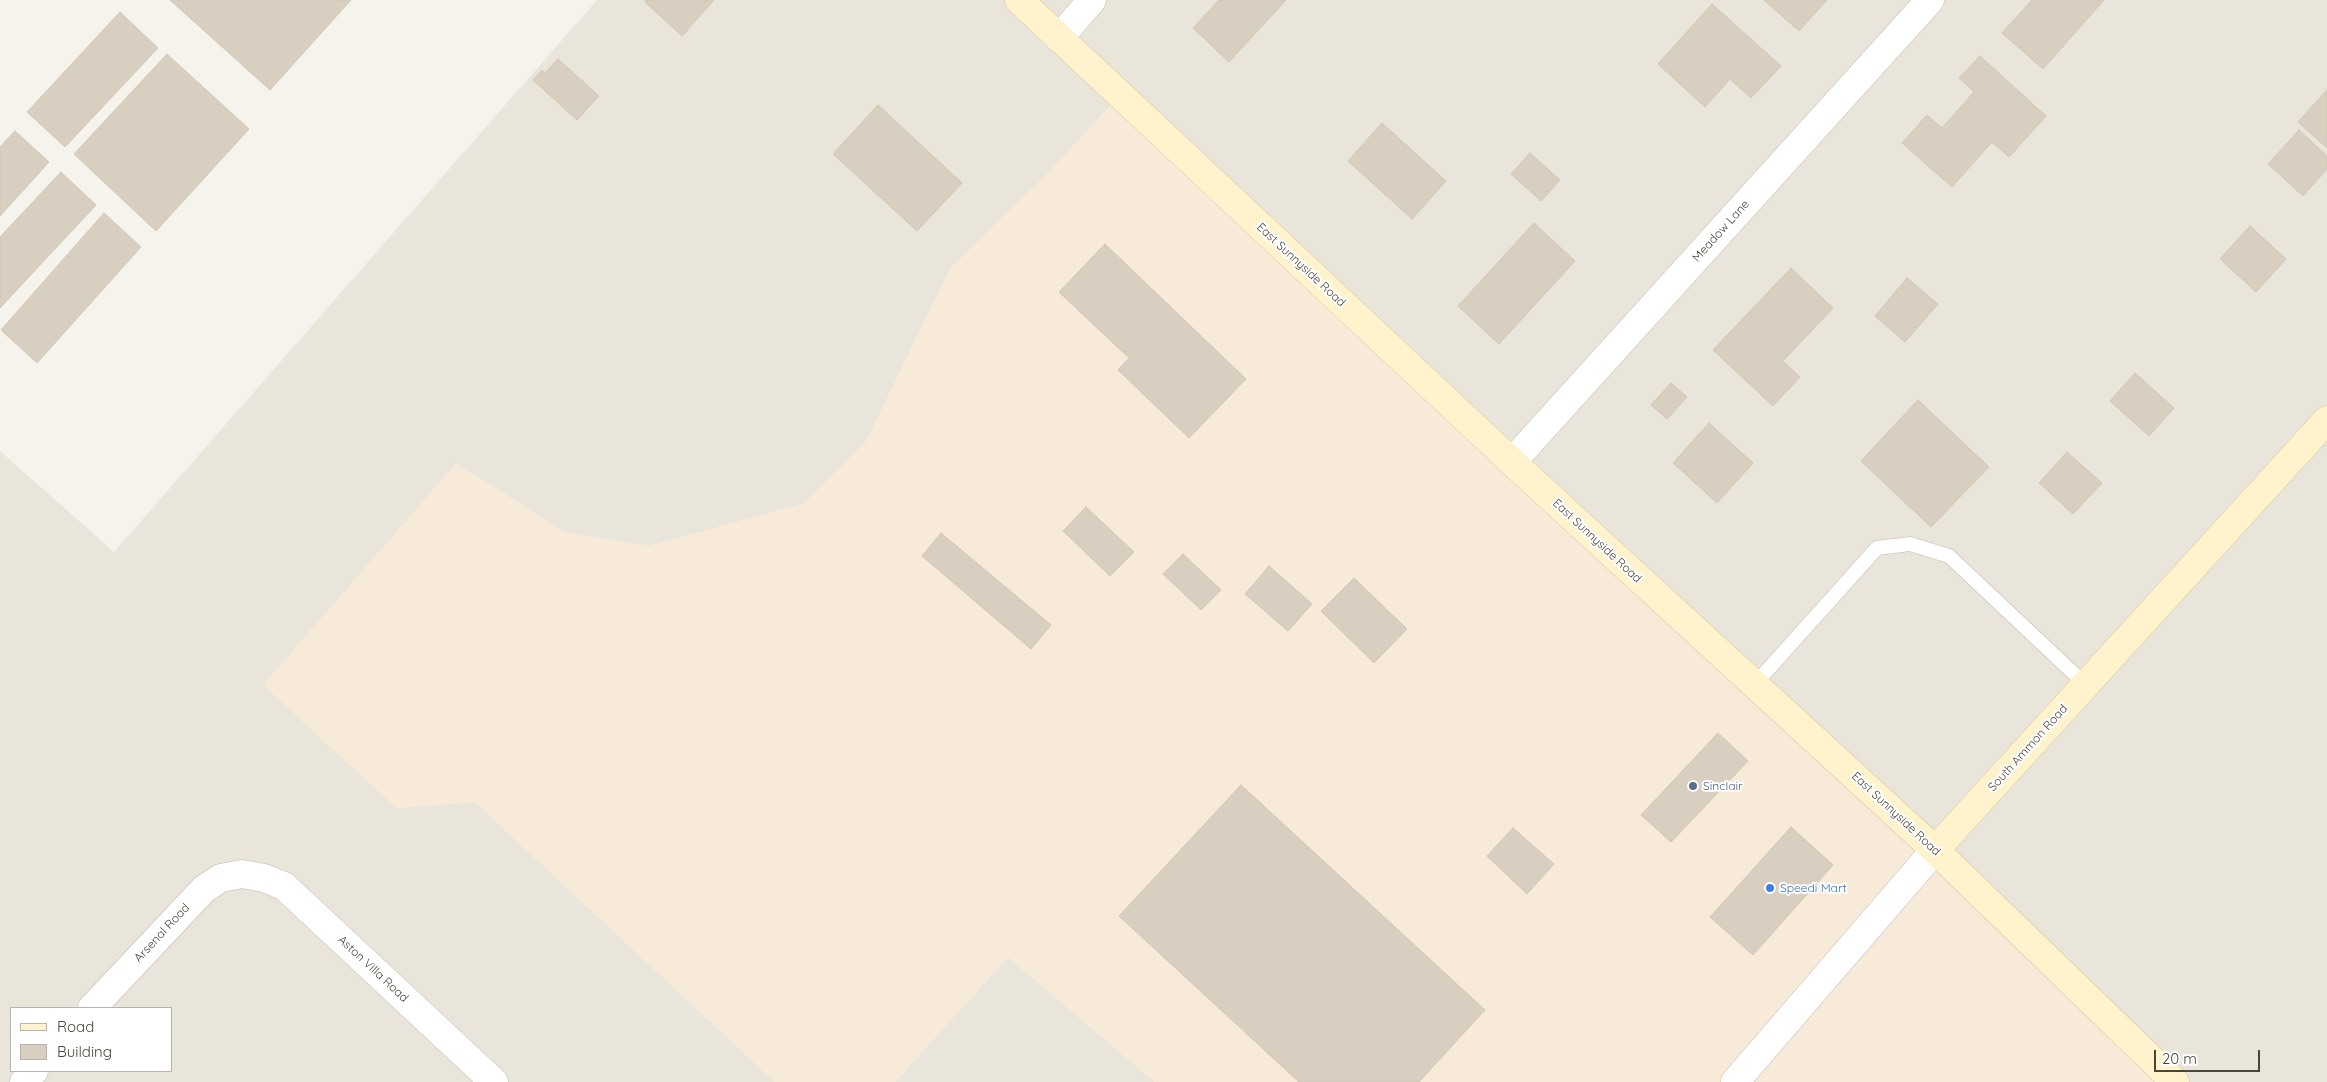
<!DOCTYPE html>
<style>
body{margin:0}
#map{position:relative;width:2327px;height:1082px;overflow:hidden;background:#f6f3ec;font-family:Quicksand,sans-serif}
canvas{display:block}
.legend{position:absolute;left:10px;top:1007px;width:162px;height:65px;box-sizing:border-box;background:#fff;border:1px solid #b7b4b0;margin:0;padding:6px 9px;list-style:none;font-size:15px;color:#4b4439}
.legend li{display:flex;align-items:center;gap:10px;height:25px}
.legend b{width:25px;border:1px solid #b7b4b0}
.scale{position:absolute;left:2154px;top:1050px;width:106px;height:22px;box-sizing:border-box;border:2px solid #4b4439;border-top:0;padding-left:6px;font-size:15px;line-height:18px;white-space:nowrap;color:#4b4439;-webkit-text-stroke:4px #fff;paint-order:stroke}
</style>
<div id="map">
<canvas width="2327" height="1082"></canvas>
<ul class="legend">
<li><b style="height:6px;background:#fff3cd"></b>Road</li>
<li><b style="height:14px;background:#d8cfc1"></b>Building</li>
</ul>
<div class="scale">20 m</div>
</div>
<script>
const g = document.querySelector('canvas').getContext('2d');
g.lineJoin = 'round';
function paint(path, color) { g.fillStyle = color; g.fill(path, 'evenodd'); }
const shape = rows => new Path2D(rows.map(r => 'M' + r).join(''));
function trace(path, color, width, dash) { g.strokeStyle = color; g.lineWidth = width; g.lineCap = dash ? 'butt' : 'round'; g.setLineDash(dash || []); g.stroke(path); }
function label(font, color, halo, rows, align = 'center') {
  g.font = font + ' Quicksand,sans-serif'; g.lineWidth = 4; g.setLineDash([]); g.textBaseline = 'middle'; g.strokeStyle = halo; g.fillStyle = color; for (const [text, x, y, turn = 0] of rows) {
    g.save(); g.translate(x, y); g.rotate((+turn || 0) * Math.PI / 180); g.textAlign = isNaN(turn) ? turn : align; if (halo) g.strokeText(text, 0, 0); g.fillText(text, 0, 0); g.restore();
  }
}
const residential = shape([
 [597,0,2327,0,2327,1082,2175,1082,1120,95,1051,170,950,269,866,442,804,504,649,546,564,532,456,463,396,808,475,802,775,1082,0,1082,0,451,114,552],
 [11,1008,171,1008,171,1071,11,1071],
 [1008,957,1155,1082,895,1082]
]);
const commercial = shape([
 [1120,95,2176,1082,1155,1082,1008,957,895,1082,775,1082,475,802,396,808,263,685,456,463,564,532,649,546,804,503,866,442,950,269,1051,170]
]);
const building = shape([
 [170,0,351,0,270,90,170,0],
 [646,0,714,0,682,36,645,2,646,0],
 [1219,0,1286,0,1229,62,1193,28,1219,0],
 [1764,0,1827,0,1799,31,1764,0],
 [2032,0,2104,0,2043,69,2002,33,2032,0],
 [1712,4,1781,66,1751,98,1730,79,1705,107,1658,64,1712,4],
 [120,12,158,48,65,147,27,112,120,12],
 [167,54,249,129,156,231,74,154,167,54],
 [1980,56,2046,116,2009,157,1992,142,1952,187,1902,143,1927,115,1942,128,1974,92,1959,78,1980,56],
 [558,59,599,96,577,120,533,80,542,70,545,73,558,59],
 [2327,90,2327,148,2298,122,2327,90],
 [878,105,962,183,917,231,833,154,878,105],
 [1382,123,1446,181,1412,219,1348,161,1382,123],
 [2299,130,2327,156,2327,169,2303,196,2268,164,2299,130],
 [15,131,49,162,0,216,0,147,15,131],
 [1530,153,1560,180,1541,201,1511,174,1530,153],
 [61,172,96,205,0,308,0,237,61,172],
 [104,213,141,247,37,363,1,330,104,213],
 [1534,223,1575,261,1499,344,1458,306,1534,223],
 [2250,226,2286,259,2256,292,2220,259,2250,226],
 [1105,244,1246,379,1189,438,1118,370,1129,358,1059,292,1105,244],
 [1791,268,1833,308,1783,361,1800,377,1773,406,1713,350,1791,268],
 [1907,278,1938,304,1905,342,1875,316,1907,278],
 [2135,373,2174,408,2149,436,2110,401,2135,373],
 [1671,383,1687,397,1667,419,1651,405,1671,383],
 [1918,400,1989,467,1931,527,1861,461,1918,400],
 [1709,423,1753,463,1717,503,1673,463,1709,423],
 [2067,452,2102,483,2073,514,2039,483,2067,452],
 [1086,507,1134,552,1110,576,1063,531,1086,507],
 [941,533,1051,625,1031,649,922,556,941,533],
 [1183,554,1221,590,1201,610,1163,574,1183,554],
 [1269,566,1312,604,1288,631,1245,594,1269,566],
 [1354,578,1407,629,1374,663,1321,611,1354,578],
 [1718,733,1748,761,1671,842,1641,815,1718,733],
 [1241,785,1485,1010,1419,1082,1299,1082,1119,916,1241,785],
 [1791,827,1833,865,1753,955,1710,917,1791,827],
 [1513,828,1554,864,1527,894,1487,856,1513,828]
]);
const service = shape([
 [1755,684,1877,548,1910,544,1949,556,2086,685]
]);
const minor = shape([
 [1059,38,1092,0],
 [1512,462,1930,0],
 [92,1008,204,889,221,878,242,874,264,878,284,886,494,1082],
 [24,1082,34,1071]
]);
const tertiary = shape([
 [1735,1082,1935,850]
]);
const secondary = shape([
 [1019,0,1512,462,1935,850,2175,1082],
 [1935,850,2327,420]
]);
const markers = [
 [1693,786,5,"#5c6f8a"],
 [1770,888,5,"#3f7fe0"]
];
const streetNames = [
 ["Meadow Lane",1721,231,-48],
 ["East Sunnyside Road",1301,265,43],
 ["East Sunnyside Road",1597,541,43],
 ["South Ammon Road",2028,748,-48],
 ["East Sunnyside Road",1896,814,43],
 ["Arsenal Road",162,933,-47],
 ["Aston Villa Road",373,969,43]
];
const serviceNames = [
 ["Sinclair",1703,786]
];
const shopNames = [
 ["Speedi Mart",1780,888]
];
paint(residential, '#eae5da');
paint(commercial, '#f7ead8');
paint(building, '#d8cfc1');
trace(building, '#d3c7b4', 1);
trace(service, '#c2bbae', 15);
trace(minor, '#c2bbae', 29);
trace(tertiary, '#c2bbae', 29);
trace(secondary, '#d6c79b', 29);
trace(service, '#fff', 14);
trace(minor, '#fff', 28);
trace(tertiary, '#fff', 28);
trace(secondary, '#fff3cd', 28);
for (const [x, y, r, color] of markers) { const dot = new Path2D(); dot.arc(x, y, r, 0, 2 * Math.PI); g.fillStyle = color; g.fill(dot); trace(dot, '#fff', 2); }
label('12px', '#4b4439', '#fff', streetNames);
label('12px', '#4e5e75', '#fff', serviceNames, 'left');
label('12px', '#366cbe', '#fff', shopNames, 'left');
</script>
